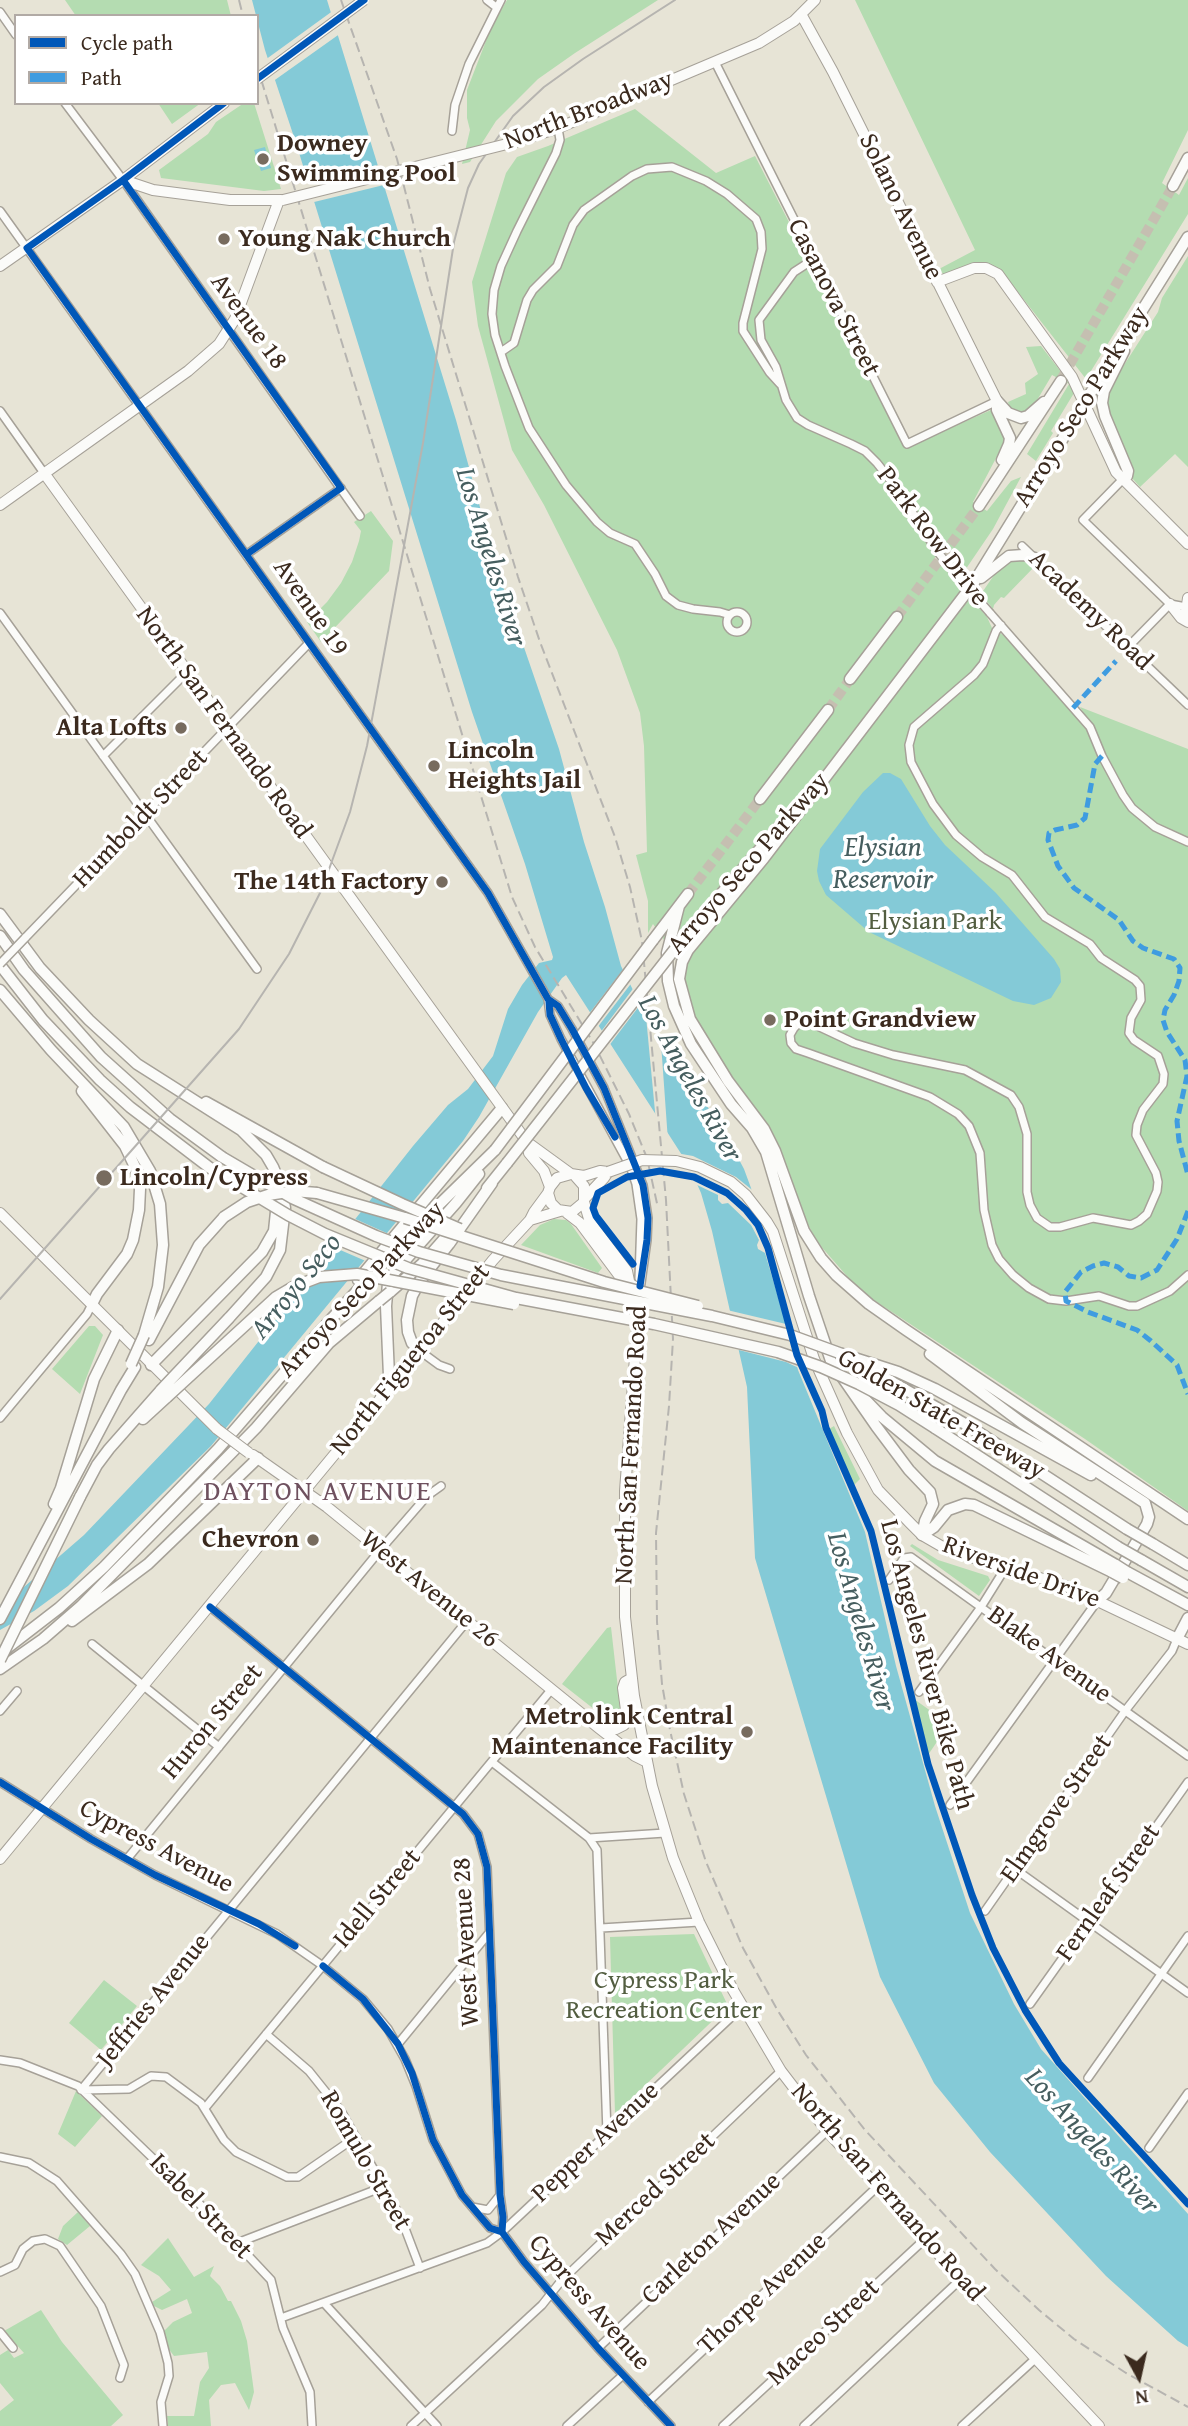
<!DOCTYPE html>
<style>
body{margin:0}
#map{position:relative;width:1188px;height:2426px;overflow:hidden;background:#e7e4d6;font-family:"Gentium Book Plus",serif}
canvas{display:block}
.legend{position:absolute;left:14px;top:14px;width:245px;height:91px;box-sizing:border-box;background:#fff;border:2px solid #b1aaa5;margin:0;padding:9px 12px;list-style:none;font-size:21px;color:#3b2a1e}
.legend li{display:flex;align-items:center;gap:14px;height:35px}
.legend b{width:35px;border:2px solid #b1aaa5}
.north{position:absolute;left:1104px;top:2342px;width:70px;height:70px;-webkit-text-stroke:5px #fff;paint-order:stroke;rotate:172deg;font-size:19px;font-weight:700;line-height:28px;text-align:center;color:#3b2a1e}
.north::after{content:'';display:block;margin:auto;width:24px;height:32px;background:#3b2a1e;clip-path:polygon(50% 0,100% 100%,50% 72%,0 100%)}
</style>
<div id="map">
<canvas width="1188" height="2426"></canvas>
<ul class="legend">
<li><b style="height:9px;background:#0057b8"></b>Cycle path</li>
<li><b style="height:9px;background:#3f9ce0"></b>Path</li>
</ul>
<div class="north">N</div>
</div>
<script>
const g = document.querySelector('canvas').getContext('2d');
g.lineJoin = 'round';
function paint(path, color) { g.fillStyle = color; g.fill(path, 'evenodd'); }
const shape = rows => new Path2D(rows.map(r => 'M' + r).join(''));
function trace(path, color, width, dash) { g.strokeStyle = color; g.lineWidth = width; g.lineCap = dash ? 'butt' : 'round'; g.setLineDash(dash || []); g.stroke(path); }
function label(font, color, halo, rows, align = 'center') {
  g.font = font + ' "Gentium Book Plus",serif'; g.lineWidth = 7; g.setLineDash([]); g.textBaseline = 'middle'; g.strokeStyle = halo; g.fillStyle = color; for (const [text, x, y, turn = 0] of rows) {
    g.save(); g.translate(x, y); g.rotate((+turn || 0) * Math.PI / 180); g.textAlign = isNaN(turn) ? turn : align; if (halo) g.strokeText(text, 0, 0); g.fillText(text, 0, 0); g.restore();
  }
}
const green = shape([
 [65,0,227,0,231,16,76,16],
 [507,0,658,0,575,53,538,79,496,121,470,162,462,164,470,130,467,118,467,90,491,28],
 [855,0,1188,0,1188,130,1162,183,1179,195,1188,178,1188,214,1086,379,1003,273,981,265,961,267,944,275,939,269,975,250],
 [158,103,201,103,172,124],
 [244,103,254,103,281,189,264,191,161,178,159,170,208,134,216,122],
 [635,109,716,173,755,156,905,448,991,410,1005,441,973,502,987,511,1011,481,1021,477,993,529,957,582,987,617,992,628,1003,635,1070,707,1083,712,1080,707,1188,749,1188,1511,1085,1439,860,1291,818,1243,807,1223,770,1129,738,1087,695,1019,685,982,685,970,653,924,648,933,648,901,636,855,647,852,644,746,640,713,617,650,544,505,512,450,478,326,472,282,506,173,517,157,548,146],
 [941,549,956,566,950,574,934,559],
 [1188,256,1188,467,1175,454,1140,487,1132,478,1107,416,1105,400,1110,387,1158,312,1162,298],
 [1041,346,1065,377,1074,393,1051,431,1053,433,1036,461,1027,454,1069,384,1052,375,1033,407,1019,416,1006,407,1009,405,1008,402,1026,394,1025,383,1038,374,1026,347],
 [371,511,393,541,389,571,321,642,307,622,327,602,341,583,352,562,359,541,361,531,354,522],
 [1023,558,1037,564,1004,598,1001,597,994,605,993,609,981,594,1001,565,1009,560],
 [554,1219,566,1220,571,1224,602,1268,598,1273,521,1245,540,1225],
 [89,1326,95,1326,103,1335,80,1394,52,1369],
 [834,1426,860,1479,853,1486,829,1429],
 [912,1544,938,1560,988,1576,990,1580,979,1596,910,1546],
 [611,1627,621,1715,619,1721,613,1724,562,1684,607,1628],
 [914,1699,949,1724,928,1755],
 [694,1934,728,2006,615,2114,610,1937],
 [104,1980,137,2006,101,2050,69,2023],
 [76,2091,102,2116,75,2147,58,2134],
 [78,2212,90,2226,67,2245,58,2239,63,2226],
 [168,2238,194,2277,214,2266,210,2276,220,2286,228,2301,231,2301,241,2321,247,2341,254,2392,249,2410,235,2383,221,2385,209,2400,211,2426,168,2426,167,2416,194,2416,200,2382,209,2368,207,2352,174,2356,168,2348,164,2331,173,2322,192,2313,187,2299,162,2310,154,2306,152,2302,171,2290,159,2276,141,2265],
 [41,2310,62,2342,123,2415,111,2426,0,2426,0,2411,14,2400,0,2383,0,2355,8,2350,14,2358,24,2353,4,2331]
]);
const water = shape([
 [252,0,327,0,456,420,497,569,559,749,584,842,605,907,621,966,644,1012,725,1133,744,1169,751,1188,798,1370,865,1532,896,1666,935,1806,970,1913,1014,2004,1041,2049,1188,2214,1188,2347,1178,2341,1106,2276,990,2152,934,2083,880,1977,755,1558,747,1387,712,1231,701,1193,689,1166,566,975,562,978,538,1012,479,1117,463,1141,211,1446,68,1586,34,1611,0,1630,0,1605,24,1587,84,1535,209,1404,413,1146,448,1105,468,1089,493,1056,508,1009,522,985,539,963,552,960,553,957,525,864,472,712,296,143,265,50],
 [265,147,271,168,261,171,254,150],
 [883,773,890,773,901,779,930,826,945,845,996,893,1054,959,1060,969,1061,982,1051,998,1034,1005,1013,1001,869,932,826,895,819,881,817,871,820,849,863,792]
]);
const pier = shape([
 [334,10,341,33,272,82,265,60],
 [382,164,388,184,310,203,305,184],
 [625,967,633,981,597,1028,588,1015],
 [635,986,643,1001,608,1047,600,1033],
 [645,1006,660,1029,668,1141,656,1122],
 [676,1153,693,1156,736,1177,756,1193,801,1369,786,1362,735,1349,727,1310,786,1324,765,1253,758,1249,757,1245,759,1240,751,1225,728,1203,722,1204,718,1200,718,1195,693,1183],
 [353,1218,391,1235,368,1262,331,1246]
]);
const highwayTunnel = shape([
 [1062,378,1173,186],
 [897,617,979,506],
 [828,710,850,679],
 [688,894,760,799]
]);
const minor = shape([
 [487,0,496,7],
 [0,12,16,35],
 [715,62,907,444,997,401],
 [65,103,123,180,360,516],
 [558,128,560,140,556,153,517,231,501,266,494,290,492,314,495,335,505,366,529,428,566,485,597,522,610,533,635,544,655,574,666,596,678,605,693,609,720,612,730,615],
 [452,131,455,105,469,64,501,0],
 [0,211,488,893,548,999,558,1006,572,1029,604,1088,643,1185,648,1218,647,1240,640,1290],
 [814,259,794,272,759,320,761,340,776,367,786,400,797,418,808,425,851,444,865,451,877,463,899,491,937,551,953,571],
 [501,352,514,343,527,300,533,290,557,266,573,225,584,210,632,176,647,169,672,167,706,181,727,194,756,219,761,232,762,249,743,323,743,331,770,373,780,384],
 [0,411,44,473],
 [1123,479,1083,520,1170,604,1186,607],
 [1022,546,1188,705],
 [247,554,341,488],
 '727 622a10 10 0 1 1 20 0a10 10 0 1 1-20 0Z',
 [0,613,257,969],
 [990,613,1090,727,1102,756,1123,795,1132,808,1155,827,1188,842],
 [1001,625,996,631,983,664,974,675,914,727,909,745,911,762,933,804,956,835,982,857,1012,875,1045,917,1090,944,1101,958,1135,980,1140,986,1141,1000,1131,1018,1129,1033,1134,1040,1158,1056,1164,1074,1163,1084,1143,1110,1137,1125,1136,1135,1156,1173,1158,1182,1157,1191,1147,1214,1139,1221,1131,1225,1093,1218,1060,1227,1050,1227,1037,1218,1030,1205,1027,1192,1027,1134,1019,1107,1011,1095,965,1070,893,1055,854,1043,807,1021,800,1022,794,1028,790,1035,791,1043,796,1049,808,1053,930,1097,958,1114,969,1126,980,1153,984,1210,992,1245,999,1259,1013,1275,1029,1288,1049,1299,1066,1301,1099,1296,1129,1306,1137,1306,1170,1291,1188,1275],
 [1128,647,1170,604],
 [103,756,187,672],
 [25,938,309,643],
 [548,999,550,1015,561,1039,630,1166,636,1184,641,1219,639,1278],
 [420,1351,439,1365,450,1369],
 [0,1418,87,1314,92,1304],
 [889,1580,904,1558,911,1557,1188,1756],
 [210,1607,463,1814,478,1834,487,1867,500,2195,503,2217,502,2232],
 [92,1644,219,1747],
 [919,1692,981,1607,1006,1567],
 [0,1711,17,1691],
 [492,1762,589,1838,597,1850,607,2133],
 [0,1782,91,1839,155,1875,277,1934,323,1966,363,1999,388,2029,405,2059,416,2086,433,2140,462,2195,490,2228,502,2232,524,2262,598,2348,671,2426],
 [950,1805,1098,1600],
 [589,1838,665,1833],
 [127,1859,381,1549,427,1496,441,1486],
 [1015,1869,1188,1993],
 [985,1911,1125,1711,1172,1651,1177,1639],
 [601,1928,699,1922],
 [1030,2004,1188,1782],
 [266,2034,309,2071,341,2111,401,2218,420,2268],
 [398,2044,489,1933],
 [0,2060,20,2063,78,2086,194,2198,271,2280,283,2328,310,2392,312,2426],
 [1088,2078,1188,1936],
 [81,2090,467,1621],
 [82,2090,129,2089,151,2076,166,2077,201,2103,224,2140,236,2152,287,2177,298,2177,356,2137],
 [205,2108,551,1690],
 [1149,2148,1188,2093],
 [0,2157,29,2163,57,2181,121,2254,135,2274,160,2332,168,2363,169,2376,161,2402,163,2426],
 [472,2207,488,2210,500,2195],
 [237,2243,383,2187],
 [0,2272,15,2265,23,2249,33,2241,45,2239,60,2246,101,2306,124,2365,120,2378],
 [324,2303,437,2426],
 [281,2318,487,2243,502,2232,742,2007],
 [0,2332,13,2348],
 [598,2348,827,2131],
 [648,2402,877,2187],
 [411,2426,542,2305,561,2281,781,2071],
 [567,2426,623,2375],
 [723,2426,925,2239],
 [804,2426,961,2279],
 [962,2426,1035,2359]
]);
const major = shape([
 [801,14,833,72,997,401],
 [515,142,558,128,759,43,794,21,815,0],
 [123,180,153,190,230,200,282,200],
 [0,266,123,180,224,103],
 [937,282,974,268,986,268,998,274,1072,377,1116,472,1188,544],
 [44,473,527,1142,529,1153,544,1171,550,1187],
 [0,505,188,371,219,344,235,319,279,200],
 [1188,598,1186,612,1188,619],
 [1170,604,1181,618,1188,622],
 [527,1142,571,1174],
 [676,1161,700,1167,731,1182,746,1195,767,1222,773,1232,814,1359,847,1433,878,1490,911,1524,922,1535,948,1550,1066,1586,1188,1644],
 [576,1177,584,1186,584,1202,572,1212,558,1210,551,1203,548,1193,550,1187,557,1178,571,1174,584,1176,600,1171,608,1172],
 [586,1197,604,1178,608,1172],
 [584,1202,590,1222,627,1271,629,1281],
 [0,1213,217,1429],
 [567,1213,580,1223,621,1278,640,1290,625,1491,625,1617,634,1696,652,1786,673,1858,699,1922,733,1990,781,2071,827,2131,961,2279,1099,2426],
 [530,1220,560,1211],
 [253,1455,327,1507,599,1728,635,1756,647,1762],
 [601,1728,616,1729,624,1725,627,1717,623,1688,625,1682,632,1678],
 [0,1859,420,1351,493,1260,530,1220,534,1212,548,1193]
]);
const highway = shape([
 [1173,186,1188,158],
 [1093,389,1188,237],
 [997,401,997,410,1010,438,1009,444,1002,460],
 [997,401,1008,413,1021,418,1028,416,1044,402],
 [1123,479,1127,476,1128,471,1105,416,1102,403,1104,391,1124,351],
 [979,506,1061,381],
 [981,578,1009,556,1023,555,1035,558],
 [850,679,897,617],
 [847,749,764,858,688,950,682,962,679,979,690,1019,728,1081,764,1129,775,1151,804,1231,821,1258,836,1275,869,1304,906,1330,1188,1519],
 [844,753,973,584,1073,422],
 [760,799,828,710],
 [679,906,667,953,668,981,674,1006,691,1044,731,1104,752,1128,766,1152,809,1296,831,1361,876,1426,909,1470,930,1492,933,1504,925,1521,922,1535],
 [0,914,40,968,89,1020,137,1064,241,1130,266,1155,273,1167,282,1189,285,1208,280,1250,266,1277,229,1318],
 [689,931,785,820],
 [0,936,24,970,101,1057,170,1119,222,1157],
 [653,940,688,894],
 [0,965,43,1020,100,1080,130,1107,210,1168],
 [0,990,51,1050,124,1127,150,1171,160,1204,163,1245,158,1287,144,1335],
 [82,1091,125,1146,136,1169,140,1189,139,1210,133,1240,127,1254,97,1294,92,1304],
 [206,1102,323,1167],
 [487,1188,507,1163],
 [317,1193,405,1218],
 [358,1280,502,1108],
 [390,1292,422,1264,452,1230],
 [149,1340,199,1245,224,1217],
 [420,1351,412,1343,408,1332,407,1320,412,1296,420,1281,449,1244,492,1183],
 [842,1354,898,1372,935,1389,1091,1475],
 [930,1354,1022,1423,1145,1503,1149,1517,1147,1524,1106,1593,1098,1600],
 [151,1365,262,1252,274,1231,277,1202],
 [868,1368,972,1428,1127,1529],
 [856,1390,882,1417,935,1461,1116,1565],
 [381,1398,389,1376,386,1306,388,1283,393,1274,456,1203,479,1174],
 [143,1419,167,1397],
 [935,1428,1118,1547],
 [80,1497,97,1465,109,1449,161,1390],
 [54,1504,61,1488,94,1379,118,1330],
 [922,1535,934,1527,948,1510,965,1504,974,1505,1112,1572],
 [1153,1544,1188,1565],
 [1141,1560,1188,1587],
 [1127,1572,1188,1605],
 [0,1619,121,1390,135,1367],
 [72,1621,148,1564,258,1458],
 [1177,1639,1188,1618],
 [2,1652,59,1608,104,1567,218,1449,314,1338,409,1234,495,1150],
 [0,1669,43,1639,81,1606,256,1428,329,1343,379,1301]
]);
const tram = shape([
 [0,1299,239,1029,289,954,321,891,350,812,367,746,423,443,454,242,468,188,479,164,513,116,544,87,583,59,675,0]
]);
const rail = shape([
 [239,0,243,16],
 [341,0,397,159,430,289,518,577,540,642,615,837,630,887,642,941,666,1200,673,1339,669,1406,656,1533,657,1622,662,1684,670,1730,684,1794,706,1862,743,1948,778,2011,806,2055,865,2130,995,2269,1039,2310,1074,2339,1126,2373,1188,2407],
 [257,66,512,897,535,947,594,1044,629,1114,647,1158,658,1208]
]);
const minorBridge = shape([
 [953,571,990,613],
 [0,964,25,938]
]);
const majorBridge = shape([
 [257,79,364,0],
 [283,200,515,142],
 [608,1172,642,1160,676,1161],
 [217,1429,249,1453]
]);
const highwayBridge = shape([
 [1073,422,1093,389],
 [495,1150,653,940],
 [222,1157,292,1198,376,1236,419,1252,501,1275,712,1316,790,1335,842,1354],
 [507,1163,689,931],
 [323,1167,402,1204,460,1229],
 [210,1168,288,1215,325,1234,408,1268,516,1298,654,1324,778,1352,821,1367,859,1384,899,1405,935,1428],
 [224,1217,247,1202,268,1195,294,1191,317,1193],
 [405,1218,604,1282,698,1306],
 [379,1301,390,1292],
 [131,1364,144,1335],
 [161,1390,229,1318],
 [167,1397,276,1297,293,1287,319,1277,357,1274,514,1304],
 [1127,1529,1153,1544],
 [1118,1547,1141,1560],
 [1116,1565,1127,1572],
 [1112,1572,1123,1578],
 [0,1660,80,1497]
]);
const quiet = shape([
 [1073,708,1116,661],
 [1102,756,1095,764,1085,818,1077,825,1055,830,1049,833,1048,840,1058,866,1074,888,1119,920,1133,941,1143,948,1174,959,1180,968,1179,981,1174,995,1165,1010,1163,1020,1167,1032,1185,1060,1187,1076,1177,1121,1179,1141,1188,1175],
 [1188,1211,1177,1239,1157,1270,1141,1278,1129,1276,1118,1267,1104,1263,1093,1266,1081,1272,1065,1292,1066,1301,1088,1312,1137,1330,1151,1341,1177,1365,1188,1394]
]);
const cycleway = shape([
 [257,79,364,0],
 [224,103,123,180,27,248,488,893,548,999,558,1006,572,1029,604,1088,643,1185,648,1218,647,1240,640,1286],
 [123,180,341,488,247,554],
 [549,1002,550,1015,561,1039,586,1088,615,1137],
 [633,1264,596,1216,593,1208,598,1193,627,1177,660,1171,694,1177,727,1193,746,1210,758,1225,768,1248,797,1355,822,1411,826,1428,871,1531,928,1764,972,1895,993,1948,1025,2010,1059,2063,1188,2204],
 [210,1607,463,1814,478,1834,487,1867,500,2195,503,2217,502,2232],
 [0,1782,91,1839,155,1875,259,1924,295,1946],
 [323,1966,363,1999,398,2044,412,2073,433,2140,462,2195,490,2228,502,2232,524,2262,598,2348,671,2426]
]);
const markers = [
 [263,159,7,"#776b5e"],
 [224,239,7,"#776b5e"],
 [181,728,7,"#776b5e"],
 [434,766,7,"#776b5e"],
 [442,882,7,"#776b5e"],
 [770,1020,7,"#776b5e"],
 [104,1178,9,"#776b5e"],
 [313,1540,7,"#776b5e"],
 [747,1732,7,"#776b5e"]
];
const streetNames = [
 ["North Broadway",589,111,-21],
 ["Solano Avenue",900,207,64],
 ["Casanova Street",833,298,63],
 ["Avenue 18",248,322,54],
 ["Arroyo Seco Parkway",1082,407,-58],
 ["Park Row Drive",932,537,53],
 ["Avenue 19",310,608,55],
 ["Academy Road",1090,611,44],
 ["North San Fernando Road",223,723,54],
 ["Humboldt Street",141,819,-46],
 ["Arroyo Seco Parkway",749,864,-49],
 ["Arroyo Seco Parkway",362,1290,-47],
 ["North Figueroa Street",411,1360,-51],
 ["Golden State Freeway",941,1415,30],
 ["North San Fernando Road",632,1445,-87],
 ["Riverside Drive",1021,1573,20],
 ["West Avenue 26",429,1590,39],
 ["Blake Avenue",1049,1655,36],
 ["Los Angeles River Bike Path",926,1665,75],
 ["Huron Street",213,1722,-50],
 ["Elmgrove Street",1057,1809,-55],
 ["Cypress Avenue",156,1847,28],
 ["Fernleaf Street",1109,1893,-55],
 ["Idell Street",378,1899,-50],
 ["West Avenue 28",467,1942,-93],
 ["Jeffries Avenue",154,2001,-51],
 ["Pepper Avenue",596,2143,-43],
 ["Romulo Street",365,2161,60],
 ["Merced Street",656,2190,-43],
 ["North San Fernando Road",887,2193,49],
 ["Isabel Street",200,2207,46],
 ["Carleton Avenue",712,2239,-43],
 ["Thorpe Avenue",763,2294,-43],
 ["Cypress Avenue",589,2303,49],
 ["Maceo Street",824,2333,-43]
];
const poiNames = [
 ["Downey",277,144],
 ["Swimming Pool",277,174],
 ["Young Nak Church",238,239],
 ["Alta Lofts",167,728,"right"],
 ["Lincoln",448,751],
 ["Heights Jail",448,781],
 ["The 14th Factory",428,882,"right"],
 ["Point Grandview",784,1020],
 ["Lincoln/Cypress",120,1178],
 ["Chevron",299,1540,"right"],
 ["Metrolink Central",733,1717,"right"],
 ["Maintenance Facility",733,1747,"right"]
];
const parkNames = [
 ["Elysian Park",935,922],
 ["Cypress Park",664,1981],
 ["Recreation Center",664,2011]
];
const waterNames = [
 ["Los Angeles River",490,557,73],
 ["Elysian",883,849],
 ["Reservoir",883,881],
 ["Los Angeles River",689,1079,61],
 ["Arroyo Seco",297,1287,-51],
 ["Los Angeles River",860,1622,74],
 ["Los Angeles River",1091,2142,48]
];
const neighbourhoodNames = [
 ["DAYTON AVENUE",318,1493]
];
paint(green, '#b4dcb1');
paint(water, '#84cad7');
paint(pier, '#e7e4d6');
trace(highwayTunnel, '#c5bfb1', 10, [10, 5]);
trace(minor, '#a6a198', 10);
trace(major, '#a6a198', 12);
trace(highway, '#a6a198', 13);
trace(minor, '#fbfbf9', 7);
trace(major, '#fbfbf9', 10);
trace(highway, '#fbfbf9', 10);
trace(tram, '#b6b4b0', 2);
trace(rail, '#b6b4b0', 2, [10, 5]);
trace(minorBridge, '#a6a198', 10, []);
trace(majorBridge, '#a6a198', 12, []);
trace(highwayBridge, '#a6a198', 13, []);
trace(minorBridge, '#fbfbf9', 7);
trace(majorBridge, '#fbfbf9', 10);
trace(highwayBridge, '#fbfbf9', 10);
trace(quiet, '#3f9ce0', 5, [10, 5]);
trace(cycleway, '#0057b8', 7);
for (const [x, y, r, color] of markers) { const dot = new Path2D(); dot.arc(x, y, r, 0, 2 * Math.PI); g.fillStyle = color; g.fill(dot); trace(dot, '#fff', 2.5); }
label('26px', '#3b2a1e', '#fff', streetNames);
label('bold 26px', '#3b2a1e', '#fff', poiNames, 'left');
label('26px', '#535e41', '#fff', parkNames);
label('italic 28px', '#465e5f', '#fff', waterNames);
g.letterSpacing = '2px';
label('28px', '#6f515f', '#fff', neighbourhoodNames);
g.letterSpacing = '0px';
</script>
